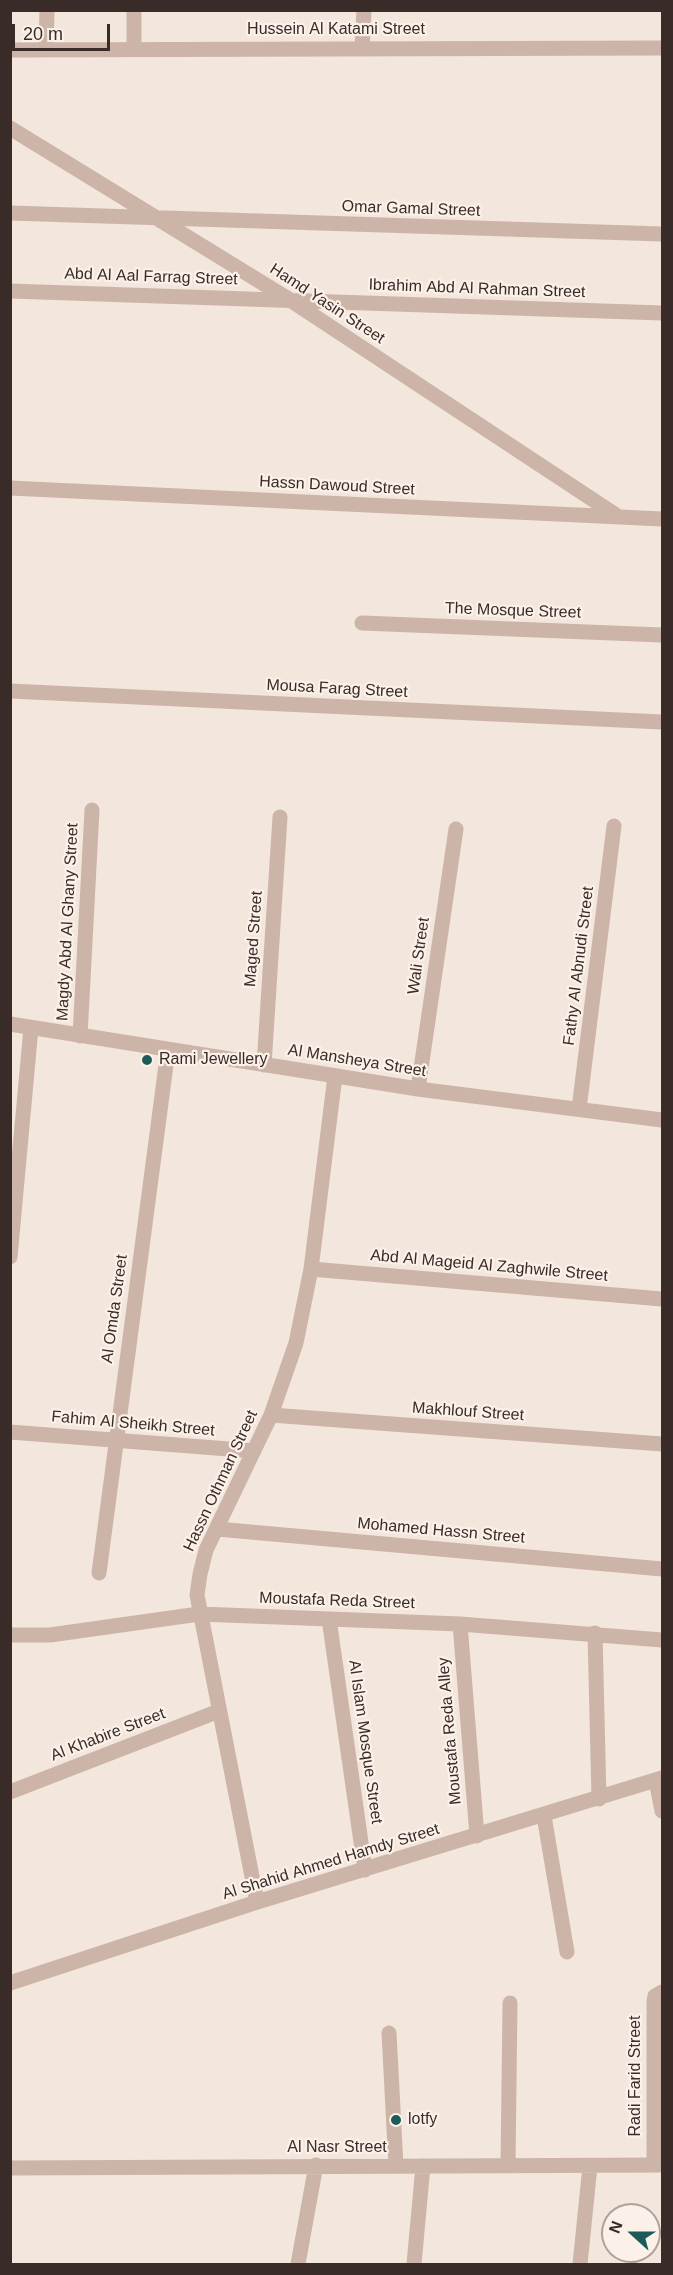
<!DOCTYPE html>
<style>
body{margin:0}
#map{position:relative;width:673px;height:2275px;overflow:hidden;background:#f3e6dc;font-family:Helvetica,sans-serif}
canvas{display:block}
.frame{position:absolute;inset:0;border:12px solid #392c28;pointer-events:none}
.north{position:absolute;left:601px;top:2203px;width:60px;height:60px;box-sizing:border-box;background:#fbf1e9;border:2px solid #ada29c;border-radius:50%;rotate:291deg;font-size:16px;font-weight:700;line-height:24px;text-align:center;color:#392c28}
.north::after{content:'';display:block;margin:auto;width:21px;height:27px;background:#1b5c5a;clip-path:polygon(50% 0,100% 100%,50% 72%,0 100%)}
.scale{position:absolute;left:12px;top:24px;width:98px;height:27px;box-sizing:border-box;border:3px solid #392c28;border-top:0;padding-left:8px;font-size:18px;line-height:21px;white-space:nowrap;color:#392c28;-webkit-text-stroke:4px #fbf1e9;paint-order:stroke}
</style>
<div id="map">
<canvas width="673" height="2275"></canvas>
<div class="frame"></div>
<div class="north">N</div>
<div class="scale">20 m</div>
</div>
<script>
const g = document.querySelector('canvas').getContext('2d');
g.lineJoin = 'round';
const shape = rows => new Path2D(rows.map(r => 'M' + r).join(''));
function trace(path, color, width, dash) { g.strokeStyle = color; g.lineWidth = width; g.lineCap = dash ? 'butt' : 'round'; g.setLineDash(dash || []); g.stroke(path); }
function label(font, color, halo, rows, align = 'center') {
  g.font = font + ' Helvetica,sans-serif'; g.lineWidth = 4.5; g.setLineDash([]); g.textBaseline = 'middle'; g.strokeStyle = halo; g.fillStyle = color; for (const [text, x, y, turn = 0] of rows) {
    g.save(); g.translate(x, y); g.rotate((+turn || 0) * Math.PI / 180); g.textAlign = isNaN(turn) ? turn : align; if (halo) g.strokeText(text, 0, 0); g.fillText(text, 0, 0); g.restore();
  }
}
const minor = shape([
 [46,49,47,10],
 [134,49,134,10],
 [362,49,364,10],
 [10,50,662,48],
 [10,128,290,300,619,517],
 [10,213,662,234],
 [10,291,662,313],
 [10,488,662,519],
 [362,623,662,635],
 [10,691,662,722],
 [10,1024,418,1089,662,1120],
 [80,1036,92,810],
 [264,1065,280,817],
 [418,1089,456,829],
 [579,1109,614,826],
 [10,1257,31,1028],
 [311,1269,662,1299],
 [271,1415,662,1444],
 [10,1432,254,1451],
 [217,1529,662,1569],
 [99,1573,168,1050],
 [329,1619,365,1870],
 [460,1624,477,1836],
 [595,1633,599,1799],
 [10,1635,50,1635,199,1614,460,1624,662,1640],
 [656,1780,662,1811],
 [10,1792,219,1711],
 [544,1816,567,1952],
 [257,1902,197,1595,200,1574,206,1550,271,1415,296,1343,311,1269,335,1076],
 [10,1983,257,1902,662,1778],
 [389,2033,396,2166],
 [654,2165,654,2001,655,1996,662,1992],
 [508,2166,510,2003],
 [10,2168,662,2165],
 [298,2264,316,2165],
 [414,2264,423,2166],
 [580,2264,590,2166]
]);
const markers = [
 [147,1060,6,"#1b5c5a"],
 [396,2120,6,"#1b5c5a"]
];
const streetNames = [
 ["Hussein Al Katami Street",336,30],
 ["Omar Gamal Street",411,209,2],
 ["Abd Al Aal Farrag Street",151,277,2],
 ["Ibrahim Abd Al Rahman Street",477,289,2],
 ["Hamd Yasin Street",327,304,33],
 ["Hassn Dawoud Street",337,486,3],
 ["The Mosque Street",513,611,2],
 ["Mousa Farag Street",337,689,3],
 ["Magdy Abd Al Ghany Street",68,922,-87],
 ["Maged Street",254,939,-86],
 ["Wali Street",419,956,-82],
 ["Fathy Al Abnudi Street",579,966,-83],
 ["Al Mansheya Street",357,1061,9],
 ["Abd Al Mageid Al Zaghwile Street",489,1266,5],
 ["Al Omda Street",115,1309,-82],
 ["Makhlouf Street",468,1412,4],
 ["Fahim Al Sheikh Street",133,1424,5],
 ["Hassn Othman Street",221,1481,-65],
 ["Mohamed Hassn Street",441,1531,5],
 ["Moustafa Reda Street",337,1601,2],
 ["Moustafa Reda Alley",450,1731,-95],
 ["Al Khabire Street",108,1735,-21],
 ["Al Islam Mosque Street",365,1742,82],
 ["Al Shahid Ahmed Hamdy Street",331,1862,-17],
 ["Radi Farid Street",636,2076,-90],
 ["Al Nasr Street",337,2148]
];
const poiNames = [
 ["Rami Jewellery",159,1060],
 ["lotfy",408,2120]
];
trace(minor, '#ccb5a8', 15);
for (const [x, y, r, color] of markers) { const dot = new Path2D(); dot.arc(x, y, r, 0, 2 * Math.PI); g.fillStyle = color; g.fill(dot); trace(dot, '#fbf1e9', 2); }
label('16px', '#392c28', '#fbf1e9', streetNames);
label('16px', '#392c28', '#fbf1e9', poiNames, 'left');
</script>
